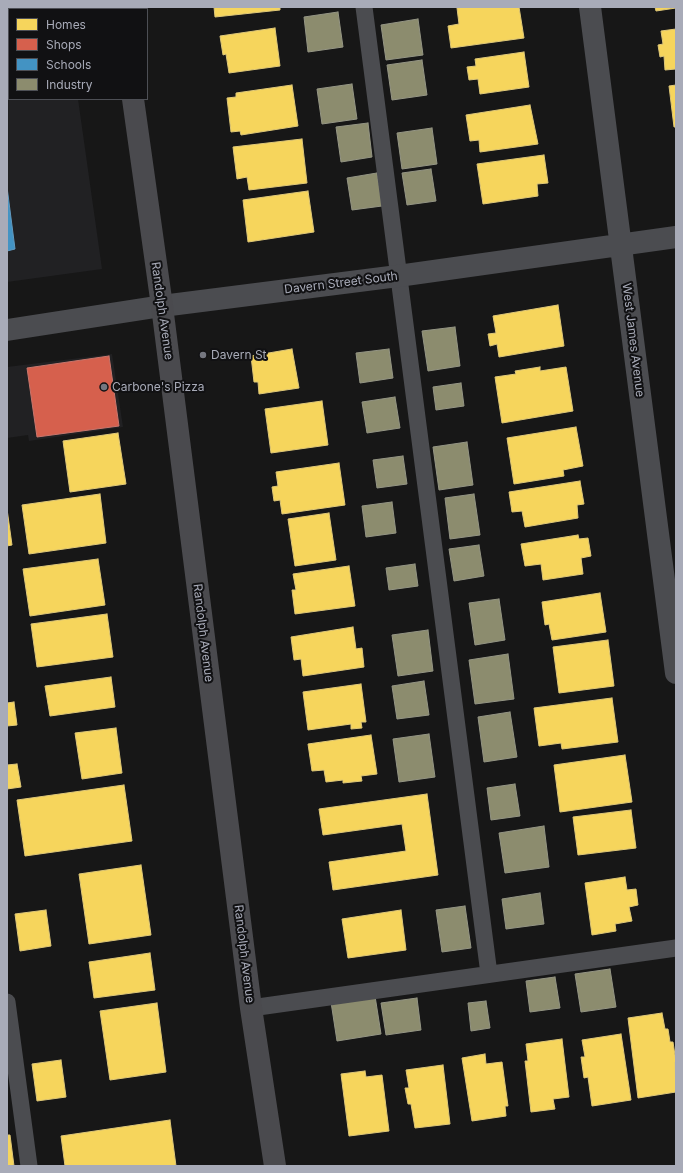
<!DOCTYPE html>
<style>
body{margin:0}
#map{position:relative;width:683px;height:1173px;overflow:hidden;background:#171717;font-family:Inter,sans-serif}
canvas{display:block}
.frame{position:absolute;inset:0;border:8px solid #a8abb8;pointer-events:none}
.legend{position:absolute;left:8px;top:8px;width:140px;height:92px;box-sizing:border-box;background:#111113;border:1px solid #4d4f55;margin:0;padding:5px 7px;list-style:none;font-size:12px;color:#a8abb8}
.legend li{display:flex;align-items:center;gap:8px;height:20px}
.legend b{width:20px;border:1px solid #4d4f55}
</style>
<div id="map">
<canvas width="683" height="1173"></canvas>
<div class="frame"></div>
<ul class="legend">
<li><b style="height:11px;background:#f6d55c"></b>Homes</li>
<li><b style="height:11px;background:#d6604d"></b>Shops</li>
<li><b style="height:11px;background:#4393c3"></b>Schools</li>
<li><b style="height:11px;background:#8c8c6e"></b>Industry</li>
</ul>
</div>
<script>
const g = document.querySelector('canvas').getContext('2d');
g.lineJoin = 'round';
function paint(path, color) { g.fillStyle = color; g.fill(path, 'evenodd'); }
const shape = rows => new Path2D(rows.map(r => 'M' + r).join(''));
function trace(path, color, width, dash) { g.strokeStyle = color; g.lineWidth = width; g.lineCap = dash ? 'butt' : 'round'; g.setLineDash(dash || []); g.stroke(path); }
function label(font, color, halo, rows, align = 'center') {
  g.font = font + ' Inter,sans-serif'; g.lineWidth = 4; g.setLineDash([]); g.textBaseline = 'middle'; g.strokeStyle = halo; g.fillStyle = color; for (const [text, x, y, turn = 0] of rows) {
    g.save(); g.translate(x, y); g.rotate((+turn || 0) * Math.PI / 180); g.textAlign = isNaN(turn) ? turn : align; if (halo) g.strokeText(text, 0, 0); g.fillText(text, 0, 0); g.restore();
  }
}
const built = shape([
 [7,7,66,7,66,9,9,9,9,99,78,99,102,269,7,282],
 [112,354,123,427,29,441,28,435,7,438,7,367]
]);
const homes = shape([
 [214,7,280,7,280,10,215,17,214,7],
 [464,7,519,7,524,38,451,48,448,26,459,24,457,8,464,7],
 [655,7,676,7,676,8,656,11,655,7],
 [275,28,280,66,229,73,226,54,223,55,220,36,275,28],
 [676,29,676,69,665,70,664,56,660,57,658,45,663,44,661,31,676,29],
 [524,52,529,87,480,94,478,79,469,80,467,67,476,66,475,59,524,52],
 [292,85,298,126,241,135,240,131,231,132,227,98,236,97,236,93,292,85],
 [676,85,676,127,674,127,669,86,676,85],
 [530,105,538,144,480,152,479,140,470,141,466,115,530,105],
 [302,139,307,183,249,190,247,177,237,179,233,147,302,139],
 [544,155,548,183,537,184,538,196,483,204,477,164,544,155],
 [308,191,314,232,248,242,243,200,308,191],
 [558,305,564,346,499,357,497,344,490,346,488,334,496,333,493,316,558,305],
 [292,349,299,388,259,394,258,382,254,382,251,356,292,349],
 [540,367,540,371,566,367,573,411,502,423,495,377,516,374,515,371,540,367],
 [322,401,328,445,271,453,265,409,322,401],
 [576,427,583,466,563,470,564,476,514,484,507,438,576,427],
 [118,433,126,484,70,492,63,441,118,433],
 [339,463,345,505,282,514,280,500,274,501,272,487,278,486,276,472,339,463],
 [580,481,584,504,577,505,578,518,525,527,522,511,512,512,509,492,580,481],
 [100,494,106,543,29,554,22,505,100,494],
 [7,509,12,545,7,546,7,509],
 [329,513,336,560,295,566,288,519,329,513],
 [578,535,579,539,588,538,591,556,581,558,583,574,543,580,541,564,525,566,521,544,578,535],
 [98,559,105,605,30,616,23,569,98,559],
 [349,566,355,606,295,614,292,590,296,590,293,574,349,566],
 [600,593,606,632,552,640,549,624,545,625,542,602,600,593],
 [107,614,113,657,37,667,31,624,107,614],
 [353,627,356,649,362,648,364,667,303,676,301,659,294,660,291,637,353,627],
 [608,640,614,686,559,693,553,647,608,640],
 [111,677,115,707,50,716,45,686,111,677],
 [361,684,366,722,361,722,362,728,351,729,351,724,308,730,303,692,361,684],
 [612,698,618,742,562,749,561,743,539,746,534,708,612,698],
 [14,702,17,725,7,726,7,703,14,702],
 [116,728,122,773,82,779,75,733,116,728],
 [371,735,377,774,361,776,362,781,343,783,343,780,326,782,324,770,312,771,308,744,371,735],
 [625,755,632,802,560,812,554,765,625,755],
 [17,764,21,787,7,789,7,765,17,764],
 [124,785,132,841,25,856,17,800,124,785],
 [427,794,438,875,333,890,329,862,406,851,402,824,323,835,319,809,427,794],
 [631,810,636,848,578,855,573,817,631,810],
 [141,865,151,935,89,944,79,874,141,865],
 [625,877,627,890,636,889,638,905,629,907,632,921,615,924,616,931,592,935,585,883,625,877],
 [46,910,51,946,20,951,15,914,46,910],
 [401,910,406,950,348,958,342,919,401,910],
 [150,953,155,990,94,998,89,962,150,953],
 [157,1003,166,1072,110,1080,100,1011,157,1003],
 [662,1013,665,1029,668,1029,670,1042,673,1042,676,1062,675,1062,676,1092,638,1098,628,1018,662,1013],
 [621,1034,631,1100,592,1106,588,1077,584,1078,581,1057,585,1057,582,1040,621,1034],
 [562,1039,569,1097,553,1099,555,1109,531,1112,525,1061,528,1061,526,1044,562,1039],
 [485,1054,486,1064,502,1062,508,1106,505,1106,506,1116,472,1121,462,1058,485,1054],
 [61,1060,66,1097,37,1101,32,1064,61,1060],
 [443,1065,450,1124,415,1128,411,1104,408,1104,405,1088,409,1088,406,1070,443,1065],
 [365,1071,366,1077,382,1075,389,1131,349,1136,341,1074,365,1071],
 [170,1120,176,1166,65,1166,61,1136,170,1120],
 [7,1135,10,1135,14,1166,7,1166,7,1135]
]);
const shops = shape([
 [109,356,119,426,37,437,27,368,109,356]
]);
const schools = shape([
 [7,187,15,249,7,251,7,187]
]);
const industry = shape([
 [338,12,343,47,308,52,304,17,338,12],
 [418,19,423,55,386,60,381,25,418,19],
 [422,60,427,95,392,100,387,65,422,60],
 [352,84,357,119,322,124,317,89,352,84],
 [368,123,372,157,341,162,336,127,368,123],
 [432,128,437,164,402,169,397,133,432,128],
 [431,169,436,201,407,205,402,173,431,169],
 [377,173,382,206,352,210,347,178,377,173],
 [455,327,460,366,428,371,422,331,455,327],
 [389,349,393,378,360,383,356,353,389,349],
 [461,383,464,406,436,410,433,387,461,383],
 [395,397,400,428,367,433,362,402,395,397],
 [467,442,473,485,439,490,433,447,467,442],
 [403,456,407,484,377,488,373,460,403,456],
 [474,494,480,535,450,539,445,498,474,494],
 [392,502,396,533,366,537,362,506,392,502],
 [479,545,484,576,454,581,449,549,479,545],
 [415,564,418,586,389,590,386,568,415,564],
 [499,599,505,640,475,645,469,603,499,599],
 [428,630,433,671,398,676,392,635,428,630],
 [508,654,514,699,475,704,469,660,508,654],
 [424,681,429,715,397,719,392,686,424,681],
 [510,712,517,757,484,762,478,717,510,712],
 [429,734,435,777,399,782,393,739,429,734],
 [515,784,520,816,491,820,487,788,515,784],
 [544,826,549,867,505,873,499,833,544,826],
 [540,893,544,924,506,929,502,899,540,893],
 [465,906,471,948,442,952,436,910,465,906],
 [610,969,616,1007,581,1012,575,974,610,969],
 [555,977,560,1008,530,1012,526,981,555,977],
 [375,996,381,1034,337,1041,331,1002,375,996],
 [417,998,421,1030,386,1035,381,1003,417,998],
 [486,1001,490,1028,471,1031,468,1003,486,1001]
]);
const lane = shape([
 [364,7,489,974],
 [7,1002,29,1166],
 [251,1008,676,948]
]);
const street = shape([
 [590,7,676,673],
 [7,330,162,306,398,276,676,237]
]);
const secondary = shape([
 [121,7,121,9],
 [133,99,162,306,251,1008,275,1166]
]);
const markers = [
 [203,355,4,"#757780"],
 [104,387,4,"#757780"]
];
const streetNames = [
 ["Davern Street South",341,283,-7],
 ["Randolph Avenue",162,311,82],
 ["West James Avenue",633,340,83],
 ["Randolph Avenue",203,633,83],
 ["Randolph Avenue",244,954,83]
];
const poiNames = [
 ["Davern St",211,355],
 ["Carbone's Pizza",112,387]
];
paint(built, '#212123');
paint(homes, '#f6d55c');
trace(homes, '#dfc878', 1);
paint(shops, '#d6604d');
trace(shops, '#c8766d', 1);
paint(schools, '#4393c3');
trace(schools, '#619ac0', 1);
paint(industry, '#8c8c6e');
trace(industry, '#949584', 1);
trace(lane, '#4b4c50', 17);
trace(street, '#4b4c50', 22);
trace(secondary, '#4a4a4e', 22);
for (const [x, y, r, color] of markers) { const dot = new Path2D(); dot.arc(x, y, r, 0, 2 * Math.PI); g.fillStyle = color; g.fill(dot); trace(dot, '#111113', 1.5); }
label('12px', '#a8abb8', '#111113', streetNames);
label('12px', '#a8abb8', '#111113', poiNames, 'left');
</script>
